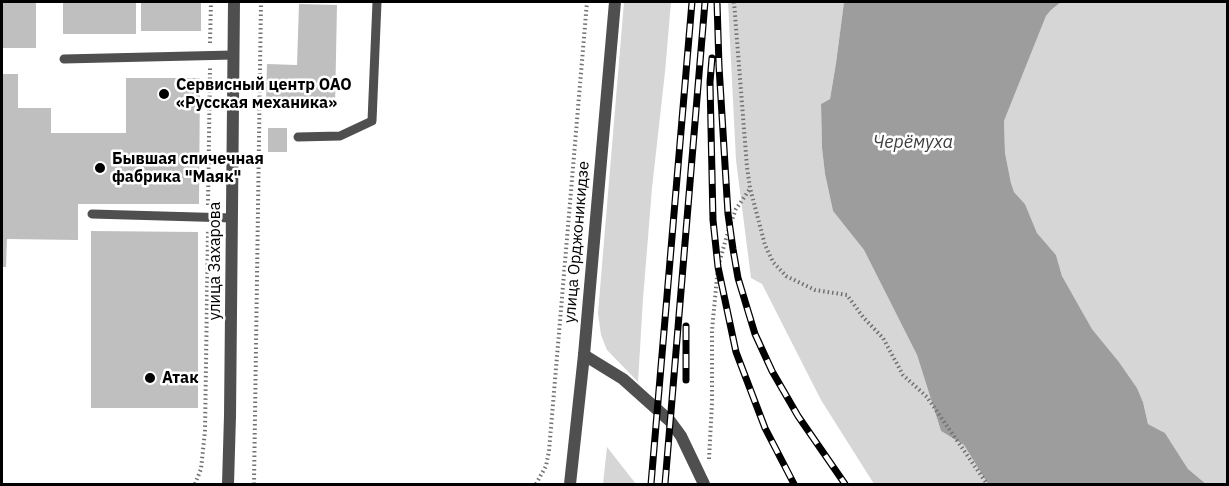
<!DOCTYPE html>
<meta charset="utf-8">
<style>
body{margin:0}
#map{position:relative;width:1229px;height:486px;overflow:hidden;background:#fff;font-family:"IBM Plex Sans",sans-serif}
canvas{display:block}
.frame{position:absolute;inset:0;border:3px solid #000;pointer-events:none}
</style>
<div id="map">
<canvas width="1229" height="486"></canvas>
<div class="frame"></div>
</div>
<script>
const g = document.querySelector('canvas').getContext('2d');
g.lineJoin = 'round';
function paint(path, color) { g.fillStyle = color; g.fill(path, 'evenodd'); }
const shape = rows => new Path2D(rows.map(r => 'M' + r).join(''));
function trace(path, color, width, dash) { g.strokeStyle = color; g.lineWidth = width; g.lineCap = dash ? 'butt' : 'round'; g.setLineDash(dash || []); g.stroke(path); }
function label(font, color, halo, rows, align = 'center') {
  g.font = font + ' "IBM Plex Sans",sans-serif'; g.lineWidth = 5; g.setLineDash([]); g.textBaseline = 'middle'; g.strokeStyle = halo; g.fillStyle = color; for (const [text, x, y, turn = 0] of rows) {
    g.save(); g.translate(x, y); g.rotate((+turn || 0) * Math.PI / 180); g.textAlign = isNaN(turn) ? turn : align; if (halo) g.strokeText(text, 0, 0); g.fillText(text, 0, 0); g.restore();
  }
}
const green = shape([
 [624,2,671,2,665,72,652,188,643,299,638,382,607,350,601,335,598,313],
 [728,2,844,2,836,63,830,99,821,104,822,148,825,174,833,211,864,250,917,355,941,431,964,445,988,484,874,484,821,400,762,284,751,278,736,160],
 [1061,2,1227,2,1227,484,1206,484,1188,469,1165,433,1148,424,1143,402,1137,388,1119,362,1092,329,1062,276,1056,255,1037,233,1025,204,1014,192,1011,183,1005,153,1004,121,1046,16,1051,10],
 [607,447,636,484,603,484]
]);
const water = shape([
 [844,2,1061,2,1051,10,1046,16,1004,121,1005,153,1011,183,1014,192,1025,204,1037,233,1056,255,1062,276,1092,329,1119,362,1137,388,1143,402,1148,424,1165,433,1188,469,1206,484,988,484,964,445,941,431,917,355,864,250,833,211,825,174,822,148,821,104,830,99,836,63]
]);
const building = shape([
 [2,2,36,2,36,48,2,48],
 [63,2,136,2,136,34,63,34],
 [141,2,201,2,201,31,141,31],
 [299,4,337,5,335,107,266,106,267,64,297,65],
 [2,74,18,74,18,108,51,108,51,133,126,133,126,78,200,78,199,204,78,204,78,240,7,239,6,267,2,267],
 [268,128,287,128,287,152,268,152],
 [91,231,198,232,198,408,91,408]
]);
const path = shape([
 [734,2,747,167,750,188,765,245,773,262,786,276,815,290,847,295,863,317,883,338,903,375,927,397,987,484],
 [210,43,211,2],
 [208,205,210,68],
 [709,459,712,403,712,330,718,267,730,225,736,209,750,189],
 [195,484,201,469,205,431,208,230],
 [254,484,261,2],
 [536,484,546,466,549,451,587,2]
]);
const service = shape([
 [64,59,233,55],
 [298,137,340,136,372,121,377,2],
 [92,214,232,218]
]);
const minor = shape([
 [584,355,623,379,670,421,681,436,704,484]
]);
const tertiary = shape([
 [228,484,230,416,234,2],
 [570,484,584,355,615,2]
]);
const rail = shape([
 [717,2,719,66,728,214,733,249,738,278,755,334,772,371,798,416,845,484],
 [712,58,710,82,713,220,718,267,736,352,765,428,794,484],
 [686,326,686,380],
 [651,484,692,2],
 [665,484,705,2]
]);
const markers = [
 [164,94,6,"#000"],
 [100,168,6,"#000"],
 [150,378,6,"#000"]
];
const poiNames = [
 ["Сервисный центр ОАО",176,85],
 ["«Русская механика»",176,103],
 ["Бывшая спичечная",112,159],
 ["фабрика \"Маяк\"",112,177],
 ["Атак",162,378]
];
const streetNames = [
 ["улица Орджоникидзе",577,242,-85],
 ["улица Захарова",215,261,-90]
];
const waterNames = [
 ["Черёмуха",913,143]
];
paint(green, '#d6d6d6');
paint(water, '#9d9d9d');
paint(building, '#bfbfbf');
trace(path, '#717171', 4, [1.5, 3]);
trace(service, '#4f4f4f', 9);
trace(minor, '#4f4f4f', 12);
trace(tertiary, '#4f4f4f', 12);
trace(rail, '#000', 7);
trace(rail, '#fff', 4.5, [14]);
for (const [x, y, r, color] of markers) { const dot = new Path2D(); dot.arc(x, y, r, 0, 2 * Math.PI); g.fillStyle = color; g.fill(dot); trace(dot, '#fff', 2); }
label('bold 16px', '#000', '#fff', poiNames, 'left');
label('16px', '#000', '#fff', streetNames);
label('italic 18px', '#3e3e3e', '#fff', waterNames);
</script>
